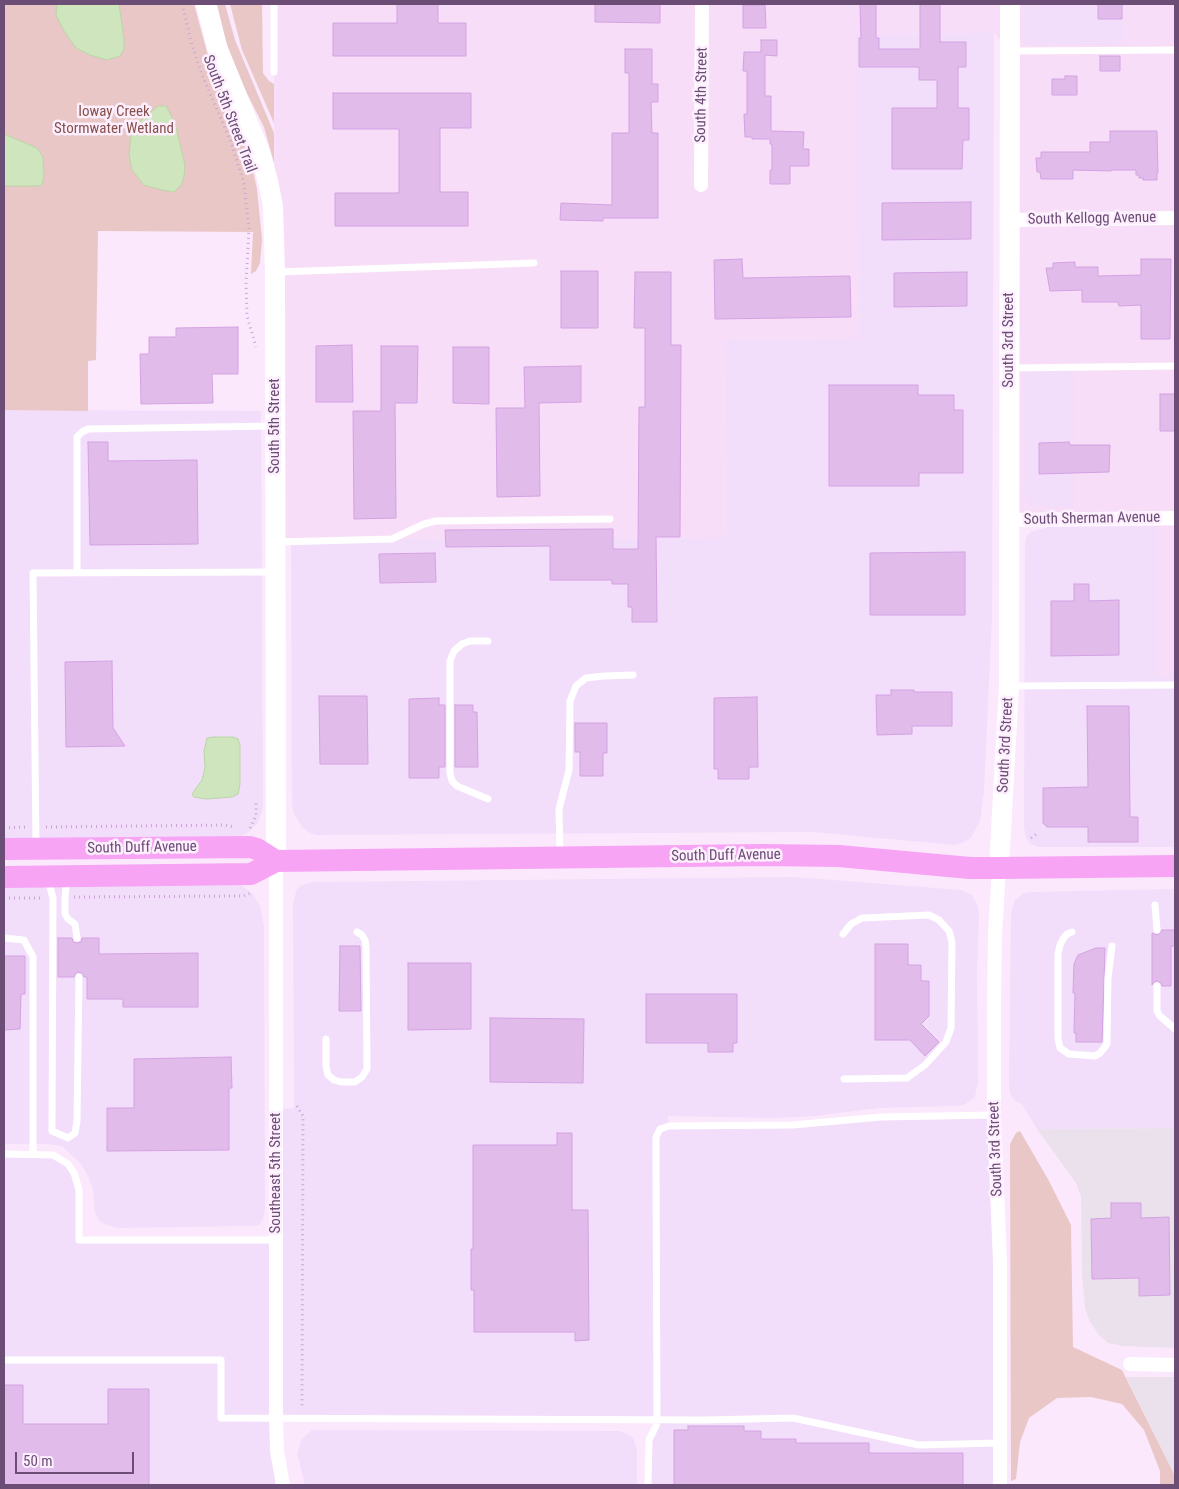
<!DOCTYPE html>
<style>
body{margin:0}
#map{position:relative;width:1179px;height:1489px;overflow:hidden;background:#fce8fc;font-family:"Roboto Condensed",sans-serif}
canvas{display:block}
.frame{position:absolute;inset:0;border:5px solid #6b4d75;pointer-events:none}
.scale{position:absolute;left:15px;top:1452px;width:119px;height:22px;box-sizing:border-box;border:2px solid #6b4d75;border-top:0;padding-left:6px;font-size:15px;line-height:18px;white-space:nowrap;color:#6b4d75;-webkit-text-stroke:4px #feeffe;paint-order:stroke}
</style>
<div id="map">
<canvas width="1179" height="1489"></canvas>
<div class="frame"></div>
<div class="scale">50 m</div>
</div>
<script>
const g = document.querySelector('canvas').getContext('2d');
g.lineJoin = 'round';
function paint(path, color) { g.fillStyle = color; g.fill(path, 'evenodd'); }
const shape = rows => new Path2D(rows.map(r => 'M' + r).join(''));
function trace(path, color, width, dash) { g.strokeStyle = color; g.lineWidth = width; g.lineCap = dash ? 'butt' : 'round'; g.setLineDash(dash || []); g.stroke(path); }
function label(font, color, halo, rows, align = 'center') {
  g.font = font + ' "Roboto Condensed",sans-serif'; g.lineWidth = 5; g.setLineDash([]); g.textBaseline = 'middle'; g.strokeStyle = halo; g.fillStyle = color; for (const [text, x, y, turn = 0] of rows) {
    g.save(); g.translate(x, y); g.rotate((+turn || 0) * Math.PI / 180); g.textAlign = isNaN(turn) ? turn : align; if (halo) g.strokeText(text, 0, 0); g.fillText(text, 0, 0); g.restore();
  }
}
const residential = shape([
 [274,4,1175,4,1175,518,1008,520,1009,51,994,33,857,34,859,338,724,339,726,538,392,539,275,542],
 [1158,526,1175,526,1175,676,1158,677]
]);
const commercial = shape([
 [1025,4,1124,4,1124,45,1025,45],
 [994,33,992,617,984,791,980,821,971,838,964,842,955,845,813,832,317,835,310,833,302,827,294,814,292,805,291,541,392,539,726,538,724,339,859,338,856,34],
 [1025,371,1074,371,1074,508,1035,506,1029,504,1026,499],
 [4,410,261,411,263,808,258,823,250,831,238,838,4,839],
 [1158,526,1158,676,1175,676,1175,847,1038,847,1029,843,1025,834,1024,826,1025,544,1026,537,1031,532,1048,527],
 [794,877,961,890,972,895,978,906,979,914,977,973,978,1082,975,1097,964,1105,956,1106,878,1108,815,1116,773,1118,668,1116,669,1126,994,1115,1000,1485,648,1485,648,1448,657,1420,277,1419,283,1485,4,1485,4,1154,43,1153,68,1164,79,1190,79,1239,276,1240,276,1110,294,1108,293,903,297,889,302,885,313,882,322,882],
 [4,884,239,884,252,893,260,906,264,927,265,1210,263,1218,260,1224,256,1226,248,1226,117,1228,107,1225,100,1221,95,1213,93,1189,88,1176,81,1164,62,1146,48,1144,4,1144],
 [1175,889,1175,1128,1037,1129,1021,1103,1017,1102,1014,1100,1010,1093,1009,1083,1011,914,1015,900,1024,893,1031,892],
 [312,1430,620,1431,633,1437,637,1450,637,1485,305,1485,297,1453,302,1439]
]);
const industrial = shape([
 [1175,1128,1175,1348,1123,1346,1108,1343,1099,1335,1090,1322,1085,1308,1082,1275,1081,1197,1076,1183,1037,1129],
 [1126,1377,1175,1377,1175,1476]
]);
const green = shape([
 [4,4,194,4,210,63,243,137,251,161,257,189,262,240,260,263,256,271,251,274,253,232,98,231,96,360,88,361,88,411,4,410],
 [217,4,225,4,235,40,274,133,274,163,264,127,239,78,227,45],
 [230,4,262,4,263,73,269,81,274,84,274,123,242,50],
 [1020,1131,1049,1181,1071,1225,1073,1347,1122,1370,1175,1476,1175,1485,1160,1485,1160,1471,1144,1430,1122,1404,1091,1397,1057,1398,1029,1418,1020,1442,1016,1479,1011,1481,1010,1144,1016,1133]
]);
const water = shape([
 [57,4,119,4,124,39,124,49,120,56,107,60,90,55,76,48,64,31,56,15,57,4],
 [158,106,166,106,175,123,185,165,184,177,181,185,174,192,162,190,144,185,132,170,129,154,131,136,139,122,158,106],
 [4,134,37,148,43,157,44,176,42,185,38,186,4,186,4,134],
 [214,737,233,737,238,739,240,745,240,784,238,794,232,797,206,799,194,797,192,794,202,780,205,768,204,751,207,738,214,737]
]);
const building = shape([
 [397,4,438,4,438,23,466,23,466,56,333,56,333,23,397,23,397,4],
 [595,4,660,4,660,23,595,22,595,4],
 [860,4,876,4,876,38,879,38,879,49,920,49,920,4,940,4,940,42,966,42,966,67,958,67,958,108,969,108,969,140,963,140,962,169,892,169,892,108,937,108,937,80,919,80,919,67,859,67,859,38,861,38,860,4],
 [1098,4,1122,4,1122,19,1098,19,1098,4],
 [743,5,765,5,766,28,743,28,743,5],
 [761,40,777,40,777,56,765,55,765,96,771,96,771,131,804,132,803,149,809,149,809,166,790,166,790,184,770,184,770,170,772,170,772,144,770,144,770,139,752,139,752,137,745,137,744,114,747,114,747,71,743,71,744,52,761,52,761,40],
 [625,49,652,49,652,84,658,84,658,102,651,102,652,133,658,133,658,218,603,218,603,221,560,220,561,203,612,205,612,133,629,133,629,73,625,73,625,49],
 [1100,56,1120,56,1120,71,1100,71,1100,56],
 [1065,76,1077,76,1077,95,1052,95,1052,79,1065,79,1065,76],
 [333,93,471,93,471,128,440,128,440,192,468,192,468,226,335,226,335,193,399,193,399,129,333,129,333,93],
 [1110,131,1157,131,1158,173,1157,173,1157,180,1143,180,1143,178,1139,178,1139,175,1136,175,1136,170,1111,170,1111,171,1073,170,1073,179,1041,179,1040,172,1037,172,1036,158,1041,158,1041,152,1090,152,1090,142,1110,142,1110,131],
 [971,202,971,239,882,240,882,203,971,202],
 [742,259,743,278,850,276,851,317,715,319,714,260,742,259],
 [1141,259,1171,259,1170,339,1141,339,1141,305,1119,306,1118,302,1082,302,1082,290,1050,291,1046,268,1053,268,1053,263,1075,262,1075,267,1098,267,1098,276,1141,275,1141,259],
 [561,271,598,271,598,328,561,328,561,271],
 [635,272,671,272,671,345,681,345,680,537,656,537,657,622,632,622,632,607,628,607,628,584,612,584,612,580,550,580,550,546,446,547,445,530,613,529,613,549,638,549,639,407,645,407,645,328,634,328,635,272],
 [967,272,967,306,894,307,894,273,967,272],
 [238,327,238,374,212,374,213,403,141,404,140,354,149,354,149,337,176,337,176,328,238,327],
 [352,345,353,402,316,402,316,346,352,345],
 [381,346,418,346,417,403,395,403,396,518,354,519,353,411,381,411,381,346],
 [453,347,489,347,489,404,453,403,453,347],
 [581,366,581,402,539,403,540,496,497,497,496,408,525,408,524,367,581,366],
 [829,385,918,385,918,395,954,395,954,410,963,410,963,473,919,473,919,486,829,486,829,385],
 [1160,394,1175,394,1175,431,1160,431,1160,394],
 [88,442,108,442,108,461,197,460,198,544,90,545,88,442],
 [1069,442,1070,445,1110,445,1109,472,1039,474,1039,443,1069,442],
 [965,552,965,615,870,615,870,553,965,552],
 [435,553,436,582,380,583,379,554,435,553],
 [1074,584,1089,584,1089,601,1119,600,1119,655,1051,656,1051,601,1074,601,1074,584],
 [112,661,113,728,125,746,66,747,65,662,112,661],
 [891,690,914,690,914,692,952,692,952,726,912,726,912,734,877,735,876,695,891,695,891,690],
 [319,696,367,696,368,764,320,764,319,696],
 [757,697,758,767,749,767,749,779,718,779,718,769,714,769,714,698,757,697],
 [439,698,439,705,445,705,445,767,439,767,439,778,409,778,409,699,439,698],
 [455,705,473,705,473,712,477,712,478,767,455,767,455,705],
 [1087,706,1129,706,1130,817,1138,817,1138,842,1088,842,1088,827,1047,827,1043,823,1043,788,1088,787,1087,706],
 [575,723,607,723,607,753,603,753,603,776,580,776,580,752,575,752,575,723],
 [1162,930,1175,930,1175,946,1171,946,1171,986,1162,986,1161,983,1157,981,1154,982,1152,985,1152,933,1158,935,1162,930],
 [58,938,72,938,73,942,77,943,81,942,82,938,99,938,99,954,198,953,198,1007,123,1007,123,999,87,999,87,977,84,977,82,973,77,972,74,977,58,977,58,938],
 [875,944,908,944,908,965,921,965,921,981,929,981,929,1016,921,1024,939,1042,925,1056,910,1040,875,1040,875,944],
 [340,946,360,946,361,1011,339,1011,340,946],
 [1096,948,1105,948,1102,1042,1076,1042,1076,1033,1074,1033,1075,993,1073,993,1074,964,1078,955,1096,948],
 [4,956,25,956,25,994,21,994,20,1029,4,1030,4,956],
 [408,963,471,963,471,1029,408,1030,408,963],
 [646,994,737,994,737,1043,733,1043,733,1052,708,1052,708,1043,646,1043,646,994],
 [490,1018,584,1019,583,1083,490,1082,490,1018],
 [231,1057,232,1088,229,1088,229,1150,107,1151,107,1108,134,1108,134,1059,231,1057],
 [557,1133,572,1133,572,1210,588,1210,589,1340,575,1341,575,1332,474,1332,474,1290,471,1290,471,1249,473,1249,473,1145,557,1145,557,1133],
 [1111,1203,1141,1203,1141,1218,1169,1217,1170,1295,1139,1296,1139,1278,1092,1279,1091,1219,1111,1218,1111,1203],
 [4,1385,23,1385,23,1424,108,1424,108,1389,149,1389,149,1485,4,1485,4,1385],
 [688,1426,744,1426,744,1431,761,1431,761,1439,796,1439,796,1443,869,1443,869,1453,963,1453,963,1485,674,1485,674,1430,688,1430,688,1426]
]);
const path = shape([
 [182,4,192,45,202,75,231,142,244,184,249,229,246,282,247,316,256,347],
 [46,827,225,825,234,827],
 [4,828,27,827],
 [250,828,256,816,256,803],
 [1031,838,1039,832],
 [74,897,243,896,251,893],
 [4,898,43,898],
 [297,1106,303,1116,302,1408]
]);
const lane = shape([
 [274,4,274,72],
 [1011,51,1175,50],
 [278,272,534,263],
 [1011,368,1175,366],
 [277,542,392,539,424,524,436,521,610,519],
 [77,572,77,437,82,432,88,429,274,426],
 [488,641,470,641,462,644,454,651,450,661,450,773,452,781,457,786,488,799],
 [1011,686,1175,685],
 [36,846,33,573,274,572],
 [560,856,559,809,569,770,570,701,576,686,586,678,604,676,633,675],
 [48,879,53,898,52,1131,68,1138,75,1133,77,1121,79,977],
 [69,879,66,887,65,898,65,914,68,919,75,924,77,938],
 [1155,905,1157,930],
 [1072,932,1067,934,1063,939,1060,945,1058,954,1058,1038,1060,1048,1069,1054,1095,1056,1100,1053,1107,1044,1108,978,1112,946],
 [843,934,851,924,862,918,929,915,939,920,949,931,952,942,951,1028,946,1042,925,1065,907,1078,844,1079],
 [4,938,24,940,33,957,33,1154],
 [1157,986,1157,1011,1160,1016,1175,1029],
 [326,1039,326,1066,328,1075,334,1080,341,1082,355,1082,362,1077,367,1069,366,947,365,940,362,935,357,932],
 [4,1154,53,1155,68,1164,74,1173,79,1190,79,1240,276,1240],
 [4,1360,221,1360,221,1418,704,1420,793,1418,919,1445,999,1443],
 [648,1485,649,1440,656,1426,657,1420,656,1160,656,1137,660,1129,669,1126,793,1125,881,1117,994,1115]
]);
const street = shape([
 [701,185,702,4],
 [1009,220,1175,218],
 [1008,520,1175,518],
 [276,861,276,1419,277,1451,283,1485],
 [999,868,995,934,994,1005,994,1115,1000,1263,1000,1485],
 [1130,1364,1175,1365]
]);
const secondary = shape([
 [206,4,217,47,260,152,268,181,273,206,275,272,276,861],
 [999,868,1009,686,1010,4]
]);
const primary = shape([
 [4,849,250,847,257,849,276,861],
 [4,877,251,874,276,861,763,855,839,856,970,868,999,868,1175,866]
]);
const streetNames = [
 ["South 4th Street",702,95,-89],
 ["South 5th Street Trail",229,114,69],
 ["South Kellogg Avenue",1092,219,-1],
 ["South 3rd Street",1009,340,-90],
 ["South 5th Street",275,426,-90],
 ["South Sherman Avenue",1092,519,-1],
 ["South 3rd Street",1006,745,-87],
 ["South Duff Avenue",142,848,-1],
 ["South Duff Avenue",726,856,-1],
 ["South 3rd Street",996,1149,-92],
 ["Southeast 5th Street",276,1173,-90]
];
const parkNames = [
 ["Ioway Creek",114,112],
 ["Stormwater Wetland",114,129]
];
paint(residential, '#f7ddf8');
paint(commercial, '#f2ddfb');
paint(industrial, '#ebe1ed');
paint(green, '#e9c7c7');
paint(water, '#cfe5bd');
trace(water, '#bad6a4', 1);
paint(building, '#e1bceb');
trace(building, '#d4a2e2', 1);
trace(path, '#caa4d5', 3, [1, 4]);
trace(lane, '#fff', 7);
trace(street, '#fff', 14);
trace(secondary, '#fff', 20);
trace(primary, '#f7a4f5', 22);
label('15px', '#6b4d75', '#feeffe', streetNames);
label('15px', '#86514b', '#feeffe', parkNames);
</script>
